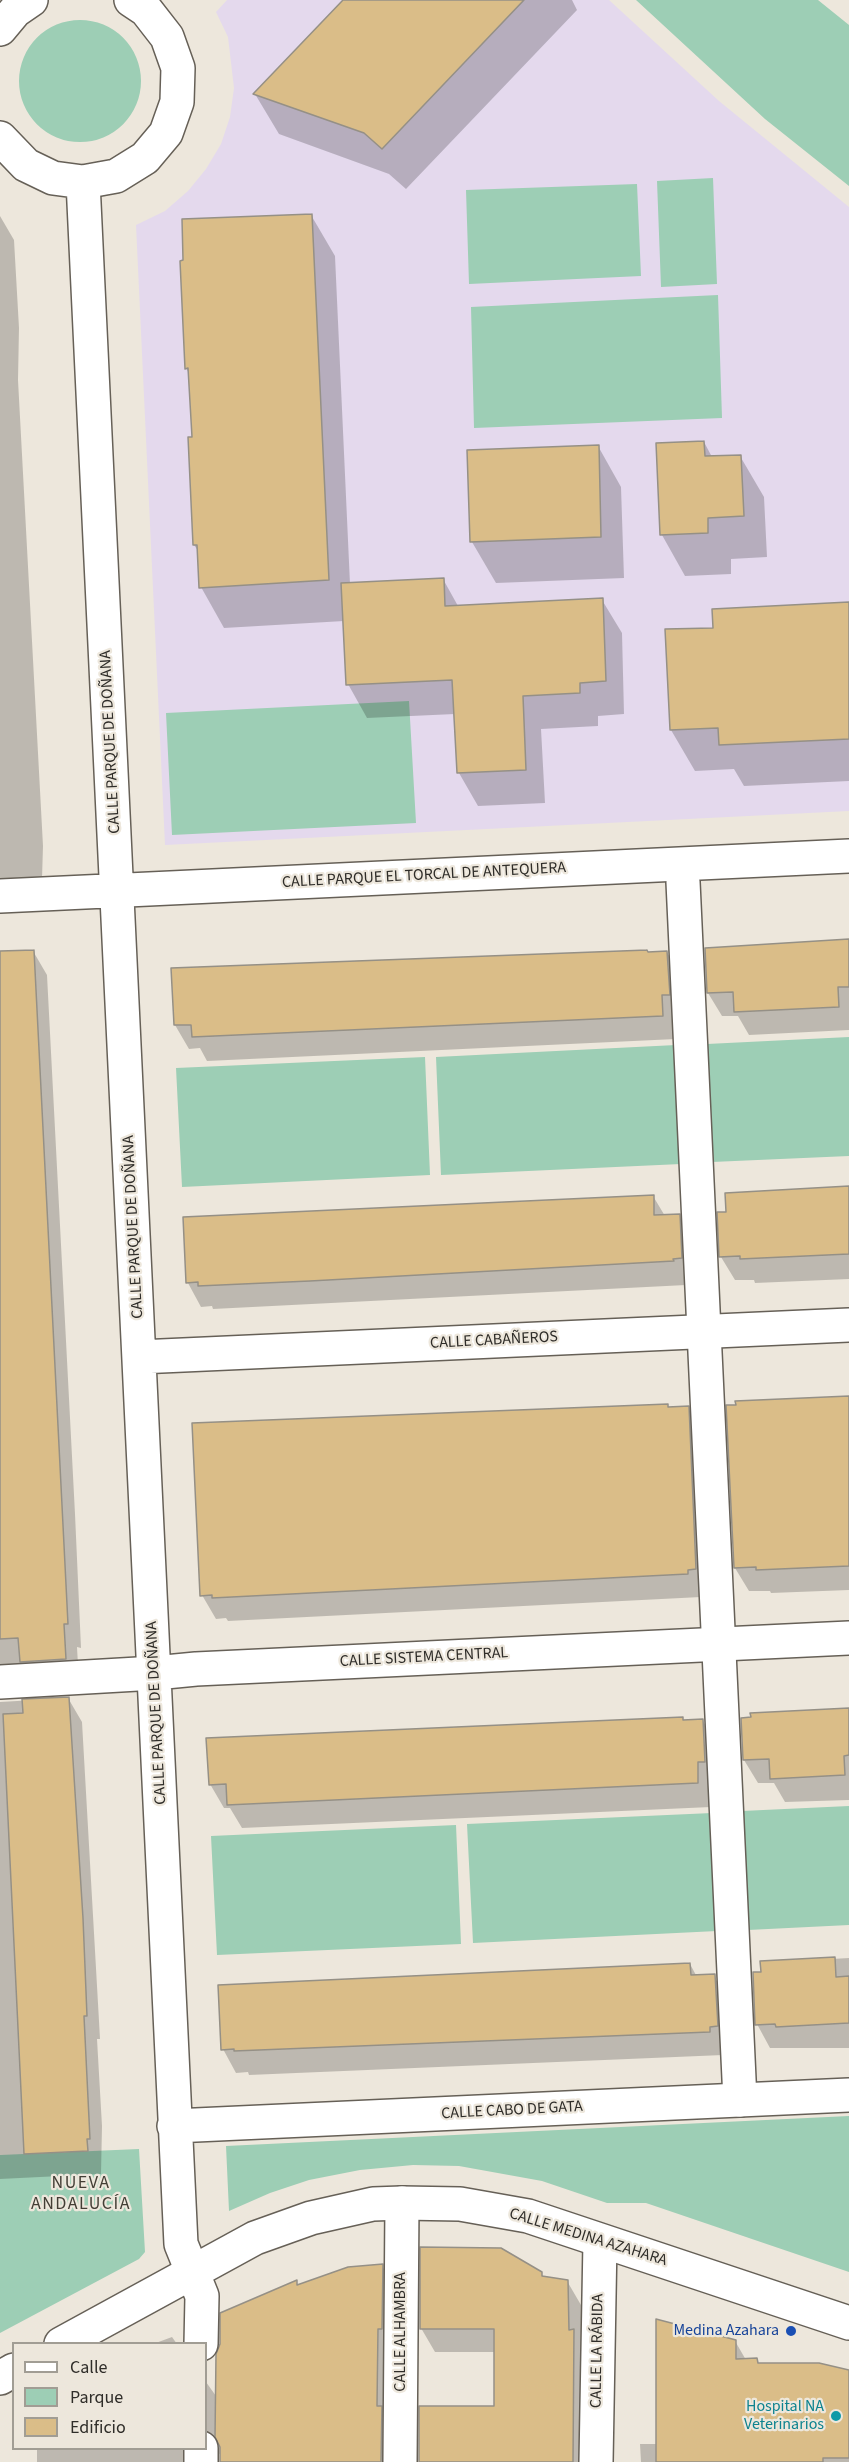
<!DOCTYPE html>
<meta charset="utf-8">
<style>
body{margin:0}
#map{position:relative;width:849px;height:2462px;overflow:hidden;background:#ede7dc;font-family:"Source Sans 3",sans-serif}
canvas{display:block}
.legend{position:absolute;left:12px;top:2342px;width:195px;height:108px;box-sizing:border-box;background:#ede7dc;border:2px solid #a19d94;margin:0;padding:8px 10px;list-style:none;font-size:18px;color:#2f2d29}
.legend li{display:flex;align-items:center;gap:12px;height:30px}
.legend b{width:30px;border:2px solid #a19d94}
</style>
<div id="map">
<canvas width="849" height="2462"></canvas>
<ul class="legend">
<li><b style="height:8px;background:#fff"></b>Calle</li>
<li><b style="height:16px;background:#9dceb5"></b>Parque</li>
<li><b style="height:16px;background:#dabd88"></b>Edificio</li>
</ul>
</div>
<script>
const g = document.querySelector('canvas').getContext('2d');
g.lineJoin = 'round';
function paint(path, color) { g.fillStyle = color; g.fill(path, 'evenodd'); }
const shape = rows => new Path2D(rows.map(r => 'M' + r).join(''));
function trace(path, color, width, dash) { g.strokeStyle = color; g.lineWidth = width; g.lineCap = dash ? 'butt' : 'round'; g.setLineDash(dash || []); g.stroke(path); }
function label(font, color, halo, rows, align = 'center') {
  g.font = font + ' "Source Sans 3",sans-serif'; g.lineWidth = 4.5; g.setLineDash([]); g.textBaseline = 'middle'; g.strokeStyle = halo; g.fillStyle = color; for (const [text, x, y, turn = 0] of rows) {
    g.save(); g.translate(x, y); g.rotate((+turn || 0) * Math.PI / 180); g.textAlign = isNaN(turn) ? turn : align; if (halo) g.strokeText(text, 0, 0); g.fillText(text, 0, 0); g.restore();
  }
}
const education = shape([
 [227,0,609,0,719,101,849,207,849,811,165,845,136,225,165,211,188,191,206,169,221,144,230,117,234,88,228,37,216,12]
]);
const green = shape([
 [636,0,818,0,849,25,849,186,765,119],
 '19 81a61 61 0 1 1 122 0a61 61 0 1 1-122 0Z',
 [713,178,717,284,661,287,657,181],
 [637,184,641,276,469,284,466,190],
 [718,295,722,418,474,428,471,307],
 [409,701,416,823,172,835,166,713],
 [849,1037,849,1156,712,1162,707,1044],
 [676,1045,681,1164,441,1175,436,1057],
 [425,1057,430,1175,182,1187,176,1068],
 [849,1806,849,1925,748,1930,742,1811],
 [712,1813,717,1931,473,1943,467,1824],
 [456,1825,461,1944,217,1955,211,1836],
 [849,2116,849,2272,646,2203,607,2203,542,2181,459,2166,413,2165,360,2170,309,2180,270,2193,229,2211,226,2146],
 [139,2149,145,2252,139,2259,0,2333,0,2155]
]);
const shadow = shape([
 [345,0,572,0,577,10,406,189,389,174,279,134,255,94],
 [311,215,335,256,350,584,443,579,458,606,602,600,622,633,624,714,598,716,598,726,541,729,545,803,478,806,459,773,455,714,367,718,348,684,344,621,224,628,201,587,199,552,194,545,193,438,190,375,186,368],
 [0,216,14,240,19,328,18,380,43,846,42,879,0,881],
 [704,442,712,457,740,456,764,497,767,557,731,559,731,574,685,576,662,535],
 [598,446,621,487,624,578,496,583,472,542],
 [849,604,849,781,744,786,734,769,695,771,671,730,715,629],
 [849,941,849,1030,749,1035,738,1016,722,1016,708,993],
 [33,951,47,975,75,1514,81,1648,77,1647,79,1683,0,1694,0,953],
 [667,952,680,976,676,1039,207,1061,200,1048,189,1049,175,1025,173,969,350,961],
 [849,1188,849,1279,755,1283,754,1280,735,1280,721,1257,728,1213],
 [653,1196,665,1216,679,1216,693,1239,686,1285,213,1309,212,1306,201,1307,188,1283,184,1218],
 [849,1397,849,1590,771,1593,770,1591,749,1591,735,1568],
 [667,1405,669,1409,688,1408,702,1432,701,1597,228,1621,226,1618,216,1619,202,1595],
 [68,1698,82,1722,99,2021,100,2039,97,2039,102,2126,101,2174,0,2179,0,1702],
 [849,1709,849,1800,785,1802,774,1783,758,1783,744,1760],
 [703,1721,716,1744,711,1807,242,1828,230,1808,224,1808,210,1784],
 [849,1958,849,2048,770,2048,757,2024,762,1963],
 [690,1964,697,1977,714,1976,728,2000,723,2055,249,2075,248,2072,236,2073,223,2049],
 [382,2266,396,2289,394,2462,220,2462,220,2454,215,2453,198,2462,37,2462,37,2448,206,2448,206,2382,216,2396,222,2314,296,2282,298,2286],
 [541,2273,544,2278,567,2281,581,2305,582,2345,587,2355,586,2462,420,2462,495,2408,496,2352,435,2352,421,2328],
 [172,2337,177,2344,153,2344],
 [735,2341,746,2360,756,2360,759,2364,849,2374,849,2462,641,2462,640,2444,657,2444]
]);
const building = shape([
 [343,0,524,0,382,149,364,133,253,94,343,0],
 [312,214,329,580,199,588,197,545,193,545,188,437,192,437,188,368,185,369,180,261,183,260,182,219,312,214],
 [704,441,705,456,741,455,744,516,708,518,708,533,660,535,656,443,704,441],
 [599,445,601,537,470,542,467,450,599,445],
 [444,578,445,606,603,598,606,681,580,683,580,693,523,696,526,770,457,773,452,680,346,685,341,583,444,578],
 [849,602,849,739,719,745,718,728,670,730,665,629,713,628,712,609,849,602],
 [849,939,849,987,838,987,839,1007,734,1012,733,992,707,993,705,948,849,939],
 [34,950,68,1624,64,1624,66,1659,20,1662,18,1638,0,1639,0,951,34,950],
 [647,950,648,952,667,951,670,995,662,995,663,1016,192,1037,191,1025,174,1025,171,968,647,950],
 [849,1186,849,1254,740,1259,740,1256,719,1257,717,1212,726,1212,725,1193,849,1186],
 [654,1195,654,1215,680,1214,682,1258,673,1259,674,1261,310,1281,198,1286,198,1282,186,1283,183,1217,654,1195],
 [849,1396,849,1566,756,1570,756,1567,734,1568,726,1405,736,1405,735,1401,849,1396],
 [668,1404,668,1407,689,1406,696,1569,688,1570,688,1574,212,1598,212,1595,200,1596,192,1423,668,1404],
 [69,1697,83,1918,87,2016,84,2016,90,2139,87,2139,88,2151,24,2154,3,1714,23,1713,22,1699,69,1697],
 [849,1708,849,1755,844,1756,845,1775,770,1779,769,1759,743,1760,741,1718,751,1717,750,1713,849,1708],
 [683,1717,683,1720,703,1719,705,1762,698,1762,698,1783,227,1805,226,1784,209,1785,206,1738,683,1717],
 [835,1957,836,1977,849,1976,849,2023,776,2027,775,2024,755,2025,753,1972,761,1972,760,1961,835,1957],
 [690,1963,691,1975,715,1974,718,2026,710,2027,710,2032,234,2051,234,2049,221,2050,218,1985,690,1963],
 [420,2247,501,2248,542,2272,542,2276,568,2280,569,2330,574,2329,573,2462,419,2462,419,2406,494,2406,494,2329,420,2329,420,2247],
 [383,2264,382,2329,378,2329,377,2406,382,2406,381,2462,220,2462,220,2447,215,2437,216,2354,220,2344,220,2313,297,2280,297,2285,348,2267,383,2264],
 [656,2319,736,2340,736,2359,757,2358,758,2363,819,2363,849,2370,849,2458,823,2458,823,2462,656,2462,656,2319]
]);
const pedestrian = shape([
 [683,882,740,2100],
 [0,1682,155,1673]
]);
const minor = shape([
 [0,29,15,11,31,0],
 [0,138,26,165,53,178,83,182,116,176,145,158,166,133,177,102,178,68,167,37,146,10,131,0],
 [83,182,181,2244,202,2296,201,2344],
 [0,896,849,856],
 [139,1357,849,1325],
 [155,1673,196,1669,849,1638],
 [174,2126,849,2095],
 [201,2462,201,2448],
 [400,2462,402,2203],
 [596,2462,600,2241]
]);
const tertiary = shape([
 [61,2344,255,2238,311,2218,373,2204,402,2203,460,2204,528,2216,849,2323],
 [0,2378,14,2370]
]);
const markers = [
 [791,2331,6,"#1a4fb4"],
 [836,2416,6,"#0f9aa8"]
];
const streetNames = [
 ["CALLE PARQUE DE DOÑANA",111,742,-93],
 ["CALLE PARQUE EL TORCAL DE ANTEQUERA",424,876,-3],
 ["CALLE PARQUE DE DOÑANA",134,1227,-93],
 ["CALLE CABAÑEROS",494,1341,-3],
 ["CALLE SISTEMA CENTRAL",424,1658,-3],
 ["CALLE PARQUE DE DOÑANA",157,1713,-93],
 ["CALLE CABO DE GATA",512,2111,-3],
 ["CALLE MEDINA AZAHARA",588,2238,17],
 ["CALLE ALHAMBRA",401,2332,-90],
 ["CALLE LA RÁBIDA",598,2351,-89]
];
const transitNames = [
 ["Medina Azahara",779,2331]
];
const cultureNames = [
 ["Hospital NA",824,2407],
 ["Veterinarios",824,2425]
];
const neighbourhoodNames = [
 ["NUEVA",81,2184],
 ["ANDALUCÍA",81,2205]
];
paint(education, '#e4d9ed');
paint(green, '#9dceb5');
paint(shadow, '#0003');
paint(building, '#dabd88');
trace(building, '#959086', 1.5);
trace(pedestrian, '#666057', 36);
trace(minor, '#666057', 36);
trace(tertiary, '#666057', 36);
trace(pedestrian, '#fff', 33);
trace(minor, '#fff', 33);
trace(tertiary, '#fff', 33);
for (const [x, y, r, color] of markers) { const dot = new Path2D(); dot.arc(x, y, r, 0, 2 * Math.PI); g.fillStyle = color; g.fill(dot); trace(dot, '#ede7dc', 2); }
label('16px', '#2f2d29', '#ede7dc', streetNames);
label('16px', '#164399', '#ede7dc', transitNames, 'right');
label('16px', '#0d838f', '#ede7dc', cultureNames, 'right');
g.letterSpacing = '1.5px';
label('18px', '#433e35', '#ede7dc', neighbourhoodNames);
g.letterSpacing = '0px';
</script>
